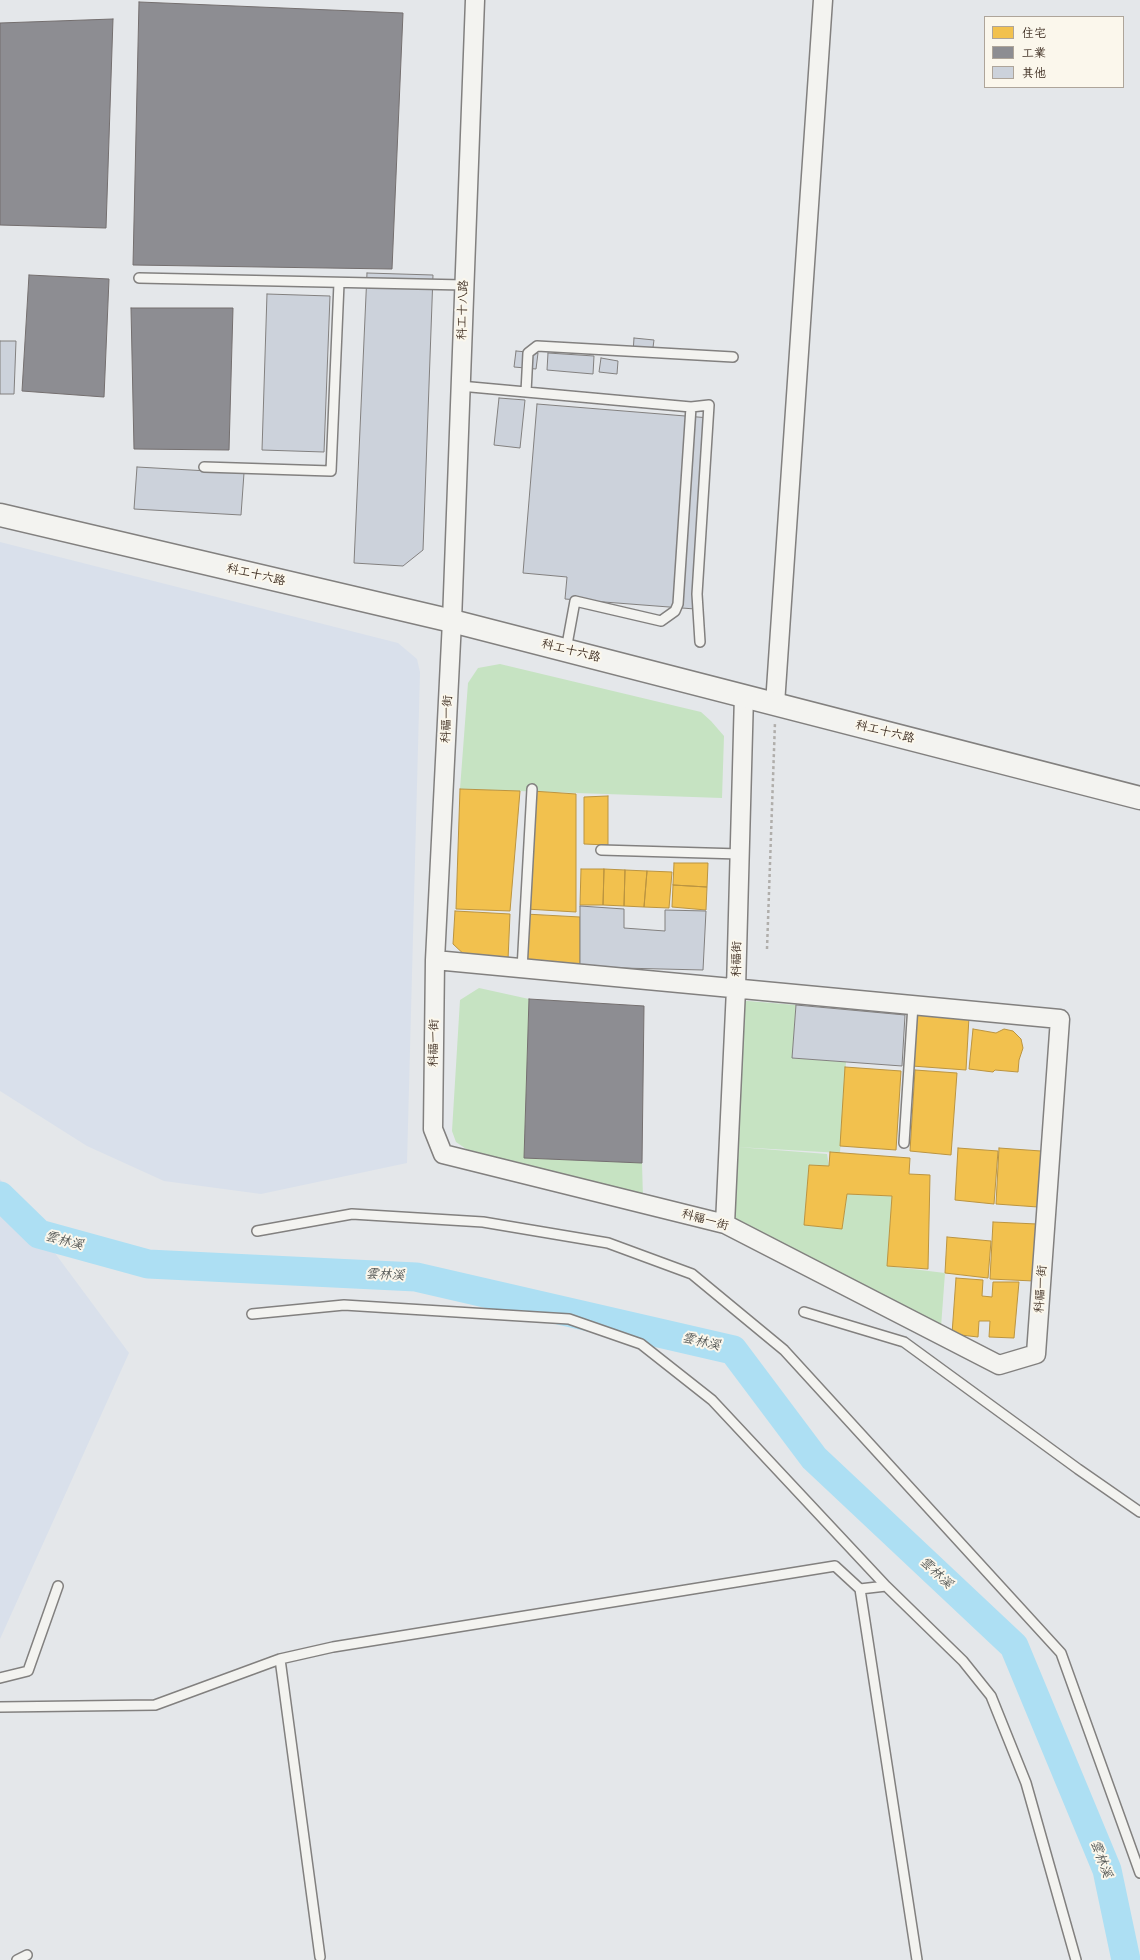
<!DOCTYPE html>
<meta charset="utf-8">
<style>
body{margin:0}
#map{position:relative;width:1140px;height:1960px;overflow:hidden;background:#e4e7ea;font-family:"Patrick Hand","LXGW WenKai TC",sans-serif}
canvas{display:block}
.legend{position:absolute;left:984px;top:16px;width:140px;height:72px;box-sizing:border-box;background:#fbf7ec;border:1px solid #aea59a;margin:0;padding:5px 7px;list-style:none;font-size:12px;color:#3b2a1e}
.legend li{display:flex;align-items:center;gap:8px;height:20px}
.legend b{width:20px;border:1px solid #aea59a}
</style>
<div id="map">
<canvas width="1140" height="1960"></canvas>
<ul class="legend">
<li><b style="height:11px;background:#f2c14e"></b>住宅</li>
<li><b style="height:11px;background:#8d8d92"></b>工業</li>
<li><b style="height:11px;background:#ccd2db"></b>其他</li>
</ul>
</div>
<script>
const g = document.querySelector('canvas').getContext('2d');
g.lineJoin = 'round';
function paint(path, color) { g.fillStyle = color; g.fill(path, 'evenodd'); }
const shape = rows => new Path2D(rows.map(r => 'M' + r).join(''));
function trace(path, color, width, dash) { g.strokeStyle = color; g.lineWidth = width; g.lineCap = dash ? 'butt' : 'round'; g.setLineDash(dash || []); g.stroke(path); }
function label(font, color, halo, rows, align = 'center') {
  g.font = font + ' "Patrick Hand","LXGW WenKai TC",sans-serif'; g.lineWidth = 4; g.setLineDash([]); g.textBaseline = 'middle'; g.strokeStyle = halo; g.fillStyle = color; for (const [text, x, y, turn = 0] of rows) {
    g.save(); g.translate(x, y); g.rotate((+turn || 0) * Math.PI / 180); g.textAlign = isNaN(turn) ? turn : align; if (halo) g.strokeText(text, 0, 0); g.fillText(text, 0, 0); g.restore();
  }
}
const built = shape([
 [0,542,398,643,417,659,420,672,407,1163,261,1194,164,1181,87,1146,0,1091],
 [0,1179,129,1353,0,1639]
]);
const green = shape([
 [500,664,701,712,711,721,724,736,722,798,460,789,468,683,478,668],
 [479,988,529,999,524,1158,642,1163,643,1198,482,1160,456,1142,452,1131,460,1000],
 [736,1000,796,1005,792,1058,846,1062,840,1153,737,1147,827,1154,829,1166,809,1165,804,1225,842,1229,847,1194,892,1196,887,1266,945,1273,941,1327,725,1224]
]);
const homes = shape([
 [460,789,520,791,510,911,456,909,460,789],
 [532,791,576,794,576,912,526,909,532,791],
 [608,796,608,845,584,844,584,797,608,796],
 [674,863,708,863,707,887,673,885,674,863],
 [581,869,604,869,603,905,580,905,581,869],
 [604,869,625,870,624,906,603,905,604,869],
 [625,870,647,871,644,907,624,906,625,870],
 [647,871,672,872,669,908,644,907,647,871],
 [673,885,707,887,706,910,672,907,673,885],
 [455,911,510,914,508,960,469,959,453,944,455,911],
 [525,914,580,917,580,966,523,963,525,914],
 [915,1012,969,1017,966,1070,912,1066,915,1012],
 [973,1029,996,1033,1004,1029,1013,1031,1021,1039,1023,1048,1019,1060,1018,1072,995,1070,993,1072,969,1069,973,1029],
 [845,1067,901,1071,896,1150,840,1146,845,1067],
 [915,1070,957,1073,951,1155,910,1151,915,1070],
 [958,1148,998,1151,994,1204,955,1200,958,1148],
 [999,1148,1041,1151,1038,1207,996,1204,999,1148],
 [830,1152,910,1158,909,1174,930,1175,928,1269,887,1266,892,1196,847,1194,842,1229,804,1225,809,1165,829,1166,830,1152],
 [993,1222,1037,1224,1034,1281,990,1279,993,1222],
 [947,1237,991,1241,988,1278,945,1273,947,1237],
 [956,1278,983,1280,982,1296,992,1297,993,1282,1019,1282,1014,1338,989,1337,990,1321,979,1321,978,1337,952,1334,956,1278]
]);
const industry = shape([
 [139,2,403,13,392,269,133,265,139,2],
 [113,19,106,228,0,225,0,23,113,19],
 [29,275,109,279,104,397,22,391,29,275],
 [131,308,233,308,229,450,134,449,131,308],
 [529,999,644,1006,642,1163,524,1158,529,999]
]);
const river = shape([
 [0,1196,39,1234,148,1264,416,1277,733,1350,814,1458,1014,1646,1107,1870,1126,1960]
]);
const building = shape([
 [367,273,433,275,423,550,403,566,354,563,367,273],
 [267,294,330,296,324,452,262,450,267,294],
 [634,338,654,340,652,355,633,353,634,338],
 [0,341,16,341,14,394,0,394,0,341],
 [516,351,538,353,536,369,514,367,516,351],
 [548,353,594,356,593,374,547,370,548,353],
 [601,358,618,361,617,374,599,372,601,358],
 [499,398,525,400,520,448,494,445,499,398],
 [537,404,710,418,695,609,565,599,567,577,523,573,537,404],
 [137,467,244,473,241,515,134,509,137,467],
 [580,906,624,909,624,928,665,931,665,910,706,911,703,970,580,967,580,906],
 [796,1005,905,1015,902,1066,792,1058,796,1005]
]);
const path = shape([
 [767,949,775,722]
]);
const service = shape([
 [139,278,464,285],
 [460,386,691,407,709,405,697,594,700,642],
 [526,392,528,353,537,346,733,357],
 [204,467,331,471,339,283],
 [566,650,575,601,661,621,675,611,678,604,691,407],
 [601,850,740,854],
 [522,969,532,789],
 [904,1143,913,1005],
 [257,1231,352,1214,483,1222,608,1243,692,1274,784,1350,1061,1653,1140,1873],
 [804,1312,904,1342,1078,1469,1140,1512],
 [252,1314,344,1305,569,1319,641,1344,712,1400,886,1586],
 [860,1589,917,1960],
 [280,1659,320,1957],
 [0,1678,28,1671,58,1586],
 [0,1707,155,1705,280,1659,333,1647,835,1566,860,1589,886,1586,963,1661,991,1696,1026,1783,1076,1960],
 [17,1960,27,1955]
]);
const minor = shape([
 [775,704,823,0],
 [435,960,1060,1019,1036,1354,999,1365,725,1224,443,1154,433,1129,435,960,452,621,475,0],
 [725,1224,736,989,744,695]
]);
const tertiary = shape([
 [0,515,452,621,1140,798]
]);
const streetNames = [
 ["科工十八路",463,310,-88],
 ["科工十六路",256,575,13],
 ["科工十六路",571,651,14],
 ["科福一街",447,719,-87],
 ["科工十六路",885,732,14],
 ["科福街",737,959,-89],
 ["科福一街",434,1043,-89],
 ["科福一街",705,1220,16],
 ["科福一街",1041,1289,-86]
];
const waterNames = [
 ["雲林溪",64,1241,15],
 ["雲林溪",385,1275,3],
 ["雲林溪",701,1342,13],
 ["雲林溪",936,1573,43],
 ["雲林溪",1101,1859,70]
];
paint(built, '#d9e0eb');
paint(green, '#c6e3c2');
paint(homes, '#f2c14e');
trace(homes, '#bb9440', 1);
paint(industry, '#8d8d92');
trace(industry, '#746f6f', 1);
trace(river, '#addff3', 29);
paint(building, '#ccd2db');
trace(building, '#82807f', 1);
trace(service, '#82807f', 12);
trace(minor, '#82807f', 21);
trace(tertiary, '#82807f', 25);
trace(path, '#b0aeab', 2.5, [3, 3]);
trace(service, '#f3f3f0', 9);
trace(minor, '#f3f3f0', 18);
trace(tertiary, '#f3f3f0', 22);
label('12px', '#3b2a1e', '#fbf7ec', streetNames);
label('italic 13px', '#525654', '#fbf7ec', waterNames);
</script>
